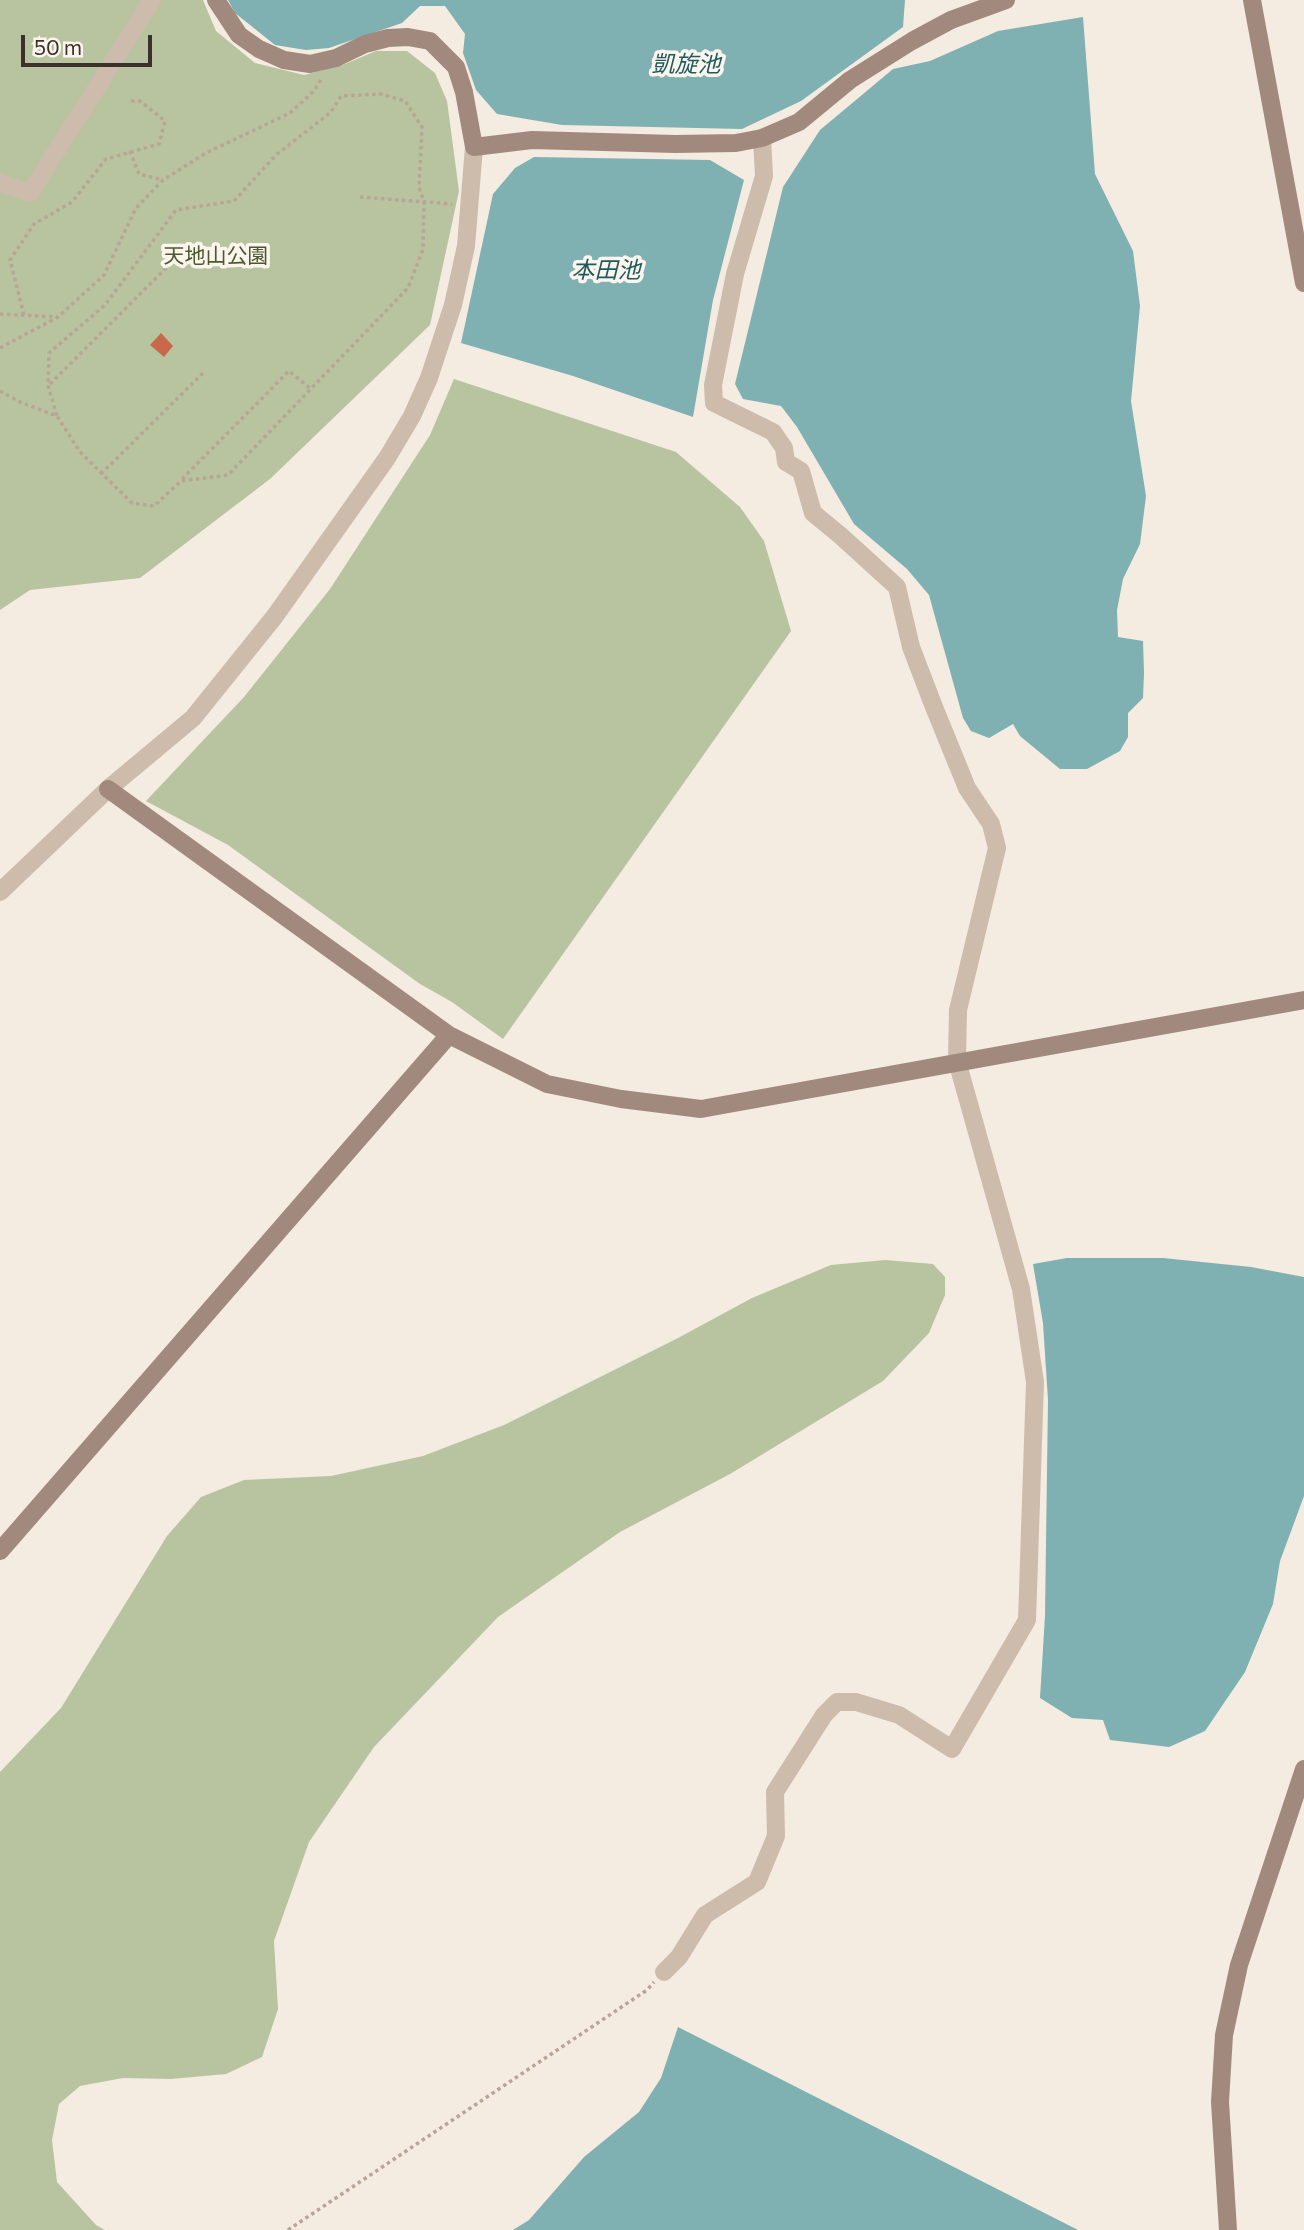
<!DOCTYPE html>
<meta charset="utf-8">
<style>
body{margin:0}
#map{position:relative;width:1304px;height:2230px;overflow:hidden;background:#f4ebe1;font-family:Commissioner,sans-serif}
canvas{display:block}
.scale{position:absolute;left:21px;top:35px;width:131px;height:32px;box-sizing:border-box;border:4px solid #3b302b;border-top:0;padding-left:9px;font-size:21px;line-height:24px;white-space:nowrap;color:#3b302b;-webkit-text-stroke:5px #fbf5ee;paint-order:stroke}
</style>
<div id="map">
<canvas width="1304" height="2230"></canvas>
<div class="scale">50 m</div>
</div>
<script>
const g = document.querySelector('canvas').getContext('2d');
g.lineJoin = 'round';
function paint(path, color) { g.fillStyle = color; g.fill(path, 'evenodd'); }
const shape = rows => new Path2D(rows.map(r => 'M' + r).join(''));
function trace(path, color, width, dash) { g.strokeStyle = color; g.lineWidth = width; g.lineCap = dash ? 'butt' : 'round'; g.setLineDash(dash || []); g.stroke(path); }
function label(font, color, halo, rows, align = 'center') {
  g.font = font + ' Commissioner,"Noto Sans JP",sans-serif'; g.lineWidth = 7; g.setLineDash([]); g.textBaseline = 'middle'; g.strokeStyle = halo; g.fillStyle = color; for (const [text, x, y, turn = 0] of rows) {
    g.save(); g.translate(x, y); g.rotate((+turn || 0) * Math.PI / 180); g.textAlign = isNaN(turn) ? turn : align; if (halo) g.strokeText(text, 0, 0); g.fillText(text, 0, 0); g.restore();
  }
}
const green = shape([
 [0,0,203,0,216,31,255,63,304,75,345,64,376,51,407,51,435,73,447,101,459,191,430,325,270,479,140,578,30,590,0,610],
 [454,379,676,452,740,507,764,541,791,631,503,1039,452,1002,420,984,228,845,146,801,244,697,330,589,430,435],
 [885,1260,933,1264,945,1277,945,1295,929,1333,883,1381,730,1474,620,1532,498,1617,374,1747,309,1842,274,1941,278,2009,262,2057,226,2074,171,2079,123,2078,80,2086,59,2104,52,2140,57,2182,96,2225,105,2230,0,2230,0,1772,61,1708,167,1536,201,1497,244,1480,331,1476,423,1456,504,1425,678,1338,752,1298,831,1265]
]);
const water = shape([
 [228,0,905,0,903,27,801,101,742,129,562,125,497,114,476,90,463,53,465,34,445,6,420,6,402,23,329,48,306,50,275,45,235,13],
 [1083,17,1095,174,1133,251,1140,306,1131,401,1146,496,1140,544,1123,579,1117,610,1118,637,1143,641,1144,673,1143,698,1128,713,1128,737,1120,751,1087,769,1060,769,1020,736,1013,724,989,738,971,731,963,718,929,595,907,569,854,524,797,427,781,406,743,399,735,384,783,187,820,130,893,69,930,61,998,31],
 [534,157,710,160,744,180,713,300,693,417,573,376,461,343,493,194,515,168],
 [1067,1258,1163,1258,1251,1267,1304,1277,1304,1496,1280,1561,1273,1604,1245,1672,1205,1731,1169,1747,1110,1740,1103,1720,1072,1718,1040,1698,1045,1616,1048,1400,1043,1323,1033,1264],
 [678,2027,1078,2230,513,2230,529,2220,584,2157,639,2112,661,2078]
]);
const building = shape([
 [161,333,173,346,164,357,150,345]
]);
const path = shape([
 [130,151,139,174,163,180],
 [360,197,452,204],
 [0,314,57,317],
 [24,315,10,260,34,224,72,202,106,159,159,144,165,121,140,101,131,101],
 [0,348,58,317,104,275,136,208,163,180,206,153,290,113,313,92,322,78],
 [50,384,181,253],
 [0,391,20,402,57,416,80,452,132,503,154,506,181,481,228,475,408,288,423,249,424,202,419,187,422,127,405,101,381,94,341,96,331,112,276,155,234,201,176,210,105,305,49,353,48,386,57,416],
 [101,474,205,371],
 [182,479,289,371,311,389],
 [288,2230,647,1990,654,1982]
]);
const street = shape([
 [0,183,30,193,152,0],
 [0,892,108,789,193,718,275,616,387,458,412,416,429,378,453,305,466,246,474,147],
 [664,1972,679,1957,705,1915,757,1882,776,1836,775,1792,824,1715,837,1702,856,1702,899,1715,952,1749,1027,1620,1035,1382,1021,1289,957,1061,958,1010,997,848,991,824,967,788,934,707,911,647,897,587,841,536,813,513,801,471,786,462,784,448,773,432,714,403,713,385,735,274,764,176,762,138]
]);
const secondary = shape([
 [216,0,239,35,259,49,284,60,310,64,336,58,365,44,388,38,408,37,430,41,456,67,464,92,474,147,532,140,675,144,736,143,762,138,799,122,850,80,912,41,951,20,1006,0],
 [1252,0,1304,283],
 [108,789,449,1035,547,1084,621,1099,701,1109,1304,1000],
 [0,1551,449,1035],
 [1228,2230,1220,2102,1224,2035,1239,1965,1304,1769]
]);
const parkNames = [
 ["天地山公園",216,256]
];
const waterNames = [
 ["凱旋池",686,64],
 ["本田池",606,270]
];
paint(green, '#b8c4a0');
paint(water, '#7fb0b2');
paint(building, '#c8694b');
trace(path, '#b9a596', 3.5, [3.5, 3.5]);
trace(street, '#cdbbac', 18);
trace(secondary, '#a18a7d', 18);
label('21px', '#4a5a2e', '#fbf5ee', parkNames);
label('italic 23px', '#1f5a5e', '#fbf5ee', waterNames);
</script>
